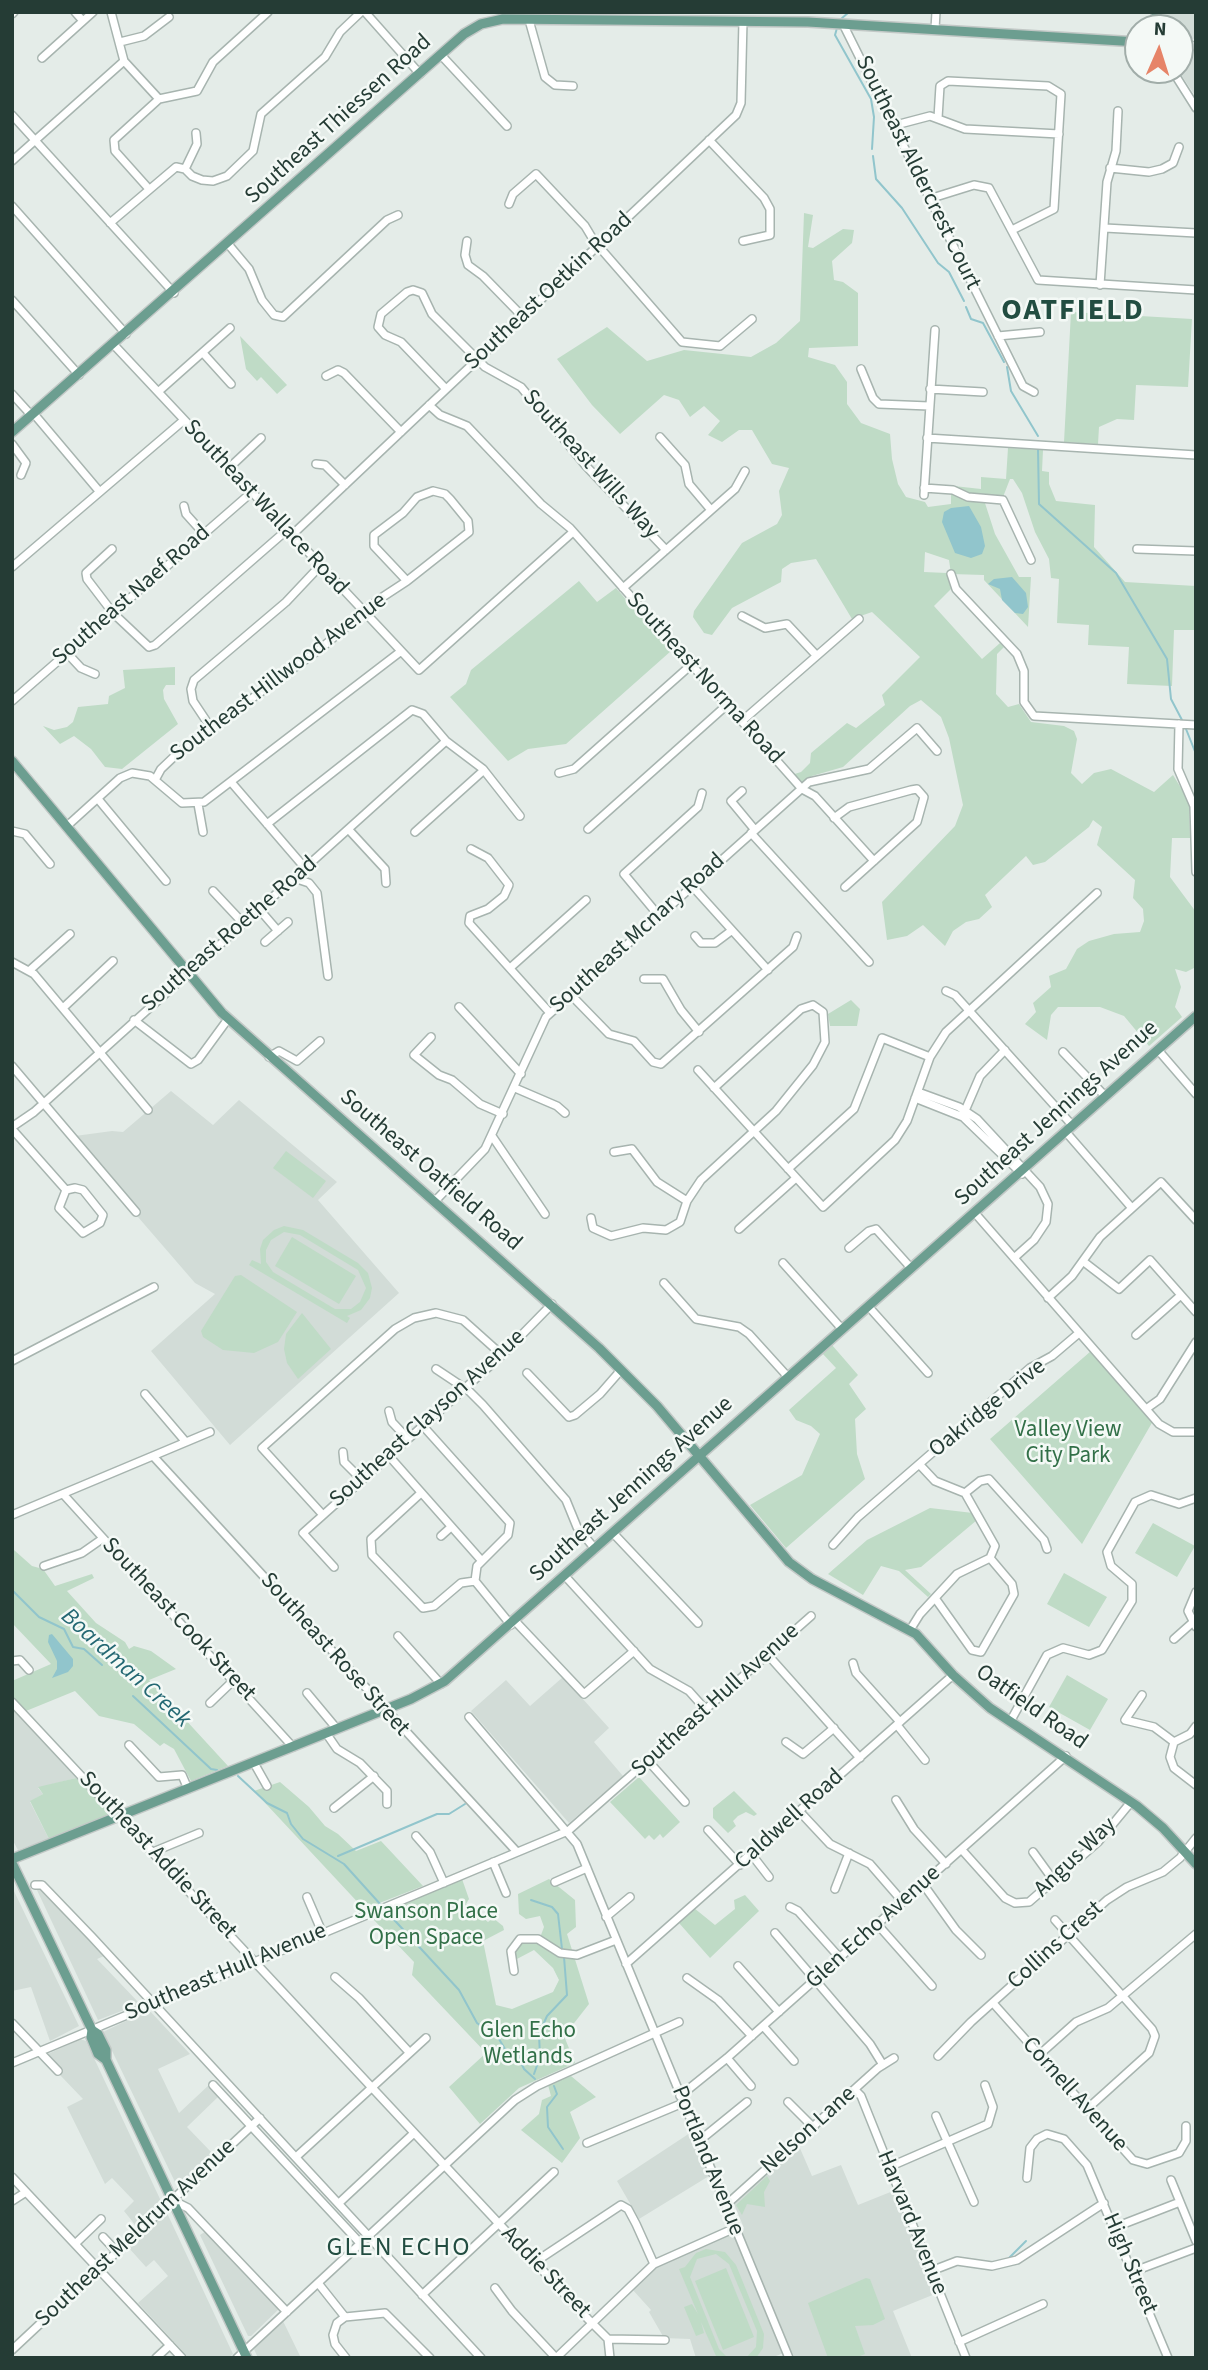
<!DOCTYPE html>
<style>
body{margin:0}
#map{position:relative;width:1208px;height:2370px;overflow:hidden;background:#e4ece8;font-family:"Source Sans 3",sans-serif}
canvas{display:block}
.frame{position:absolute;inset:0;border:14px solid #253c35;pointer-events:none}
.north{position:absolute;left:1124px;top:14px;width:70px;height:70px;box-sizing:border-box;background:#f4f9f6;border:2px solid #a1ada9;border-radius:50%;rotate:3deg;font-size:19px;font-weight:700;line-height:28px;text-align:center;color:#253c35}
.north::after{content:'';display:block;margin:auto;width:24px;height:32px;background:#e68468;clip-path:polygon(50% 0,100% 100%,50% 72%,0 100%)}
</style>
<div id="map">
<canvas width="1208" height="2370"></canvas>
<div class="frame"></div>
<div class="north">N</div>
</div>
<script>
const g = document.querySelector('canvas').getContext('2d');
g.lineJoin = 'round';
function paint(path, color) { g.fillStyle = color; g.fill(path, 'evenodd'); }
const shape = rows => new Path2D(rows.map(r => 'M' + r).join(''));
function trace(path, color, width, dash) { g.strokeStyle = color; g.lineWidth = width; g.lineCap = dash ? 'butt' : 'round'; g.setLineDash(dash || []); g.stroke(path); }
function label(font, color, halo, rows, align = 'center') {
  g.font = font + ' "Source Sans 3",sans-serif'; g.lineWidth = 5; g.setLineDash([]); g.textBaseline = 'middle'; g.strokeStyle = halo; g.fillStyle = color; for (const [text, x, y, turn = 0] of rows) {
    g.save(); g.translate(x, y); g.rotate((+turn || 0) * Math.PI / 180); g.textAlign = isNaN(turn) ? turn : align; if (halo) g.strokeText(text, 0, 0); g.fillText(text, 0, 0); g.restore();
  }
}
const built = shape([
 [1163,12,1196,12,1196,39,1180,38,1180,28,1164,28],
 [1180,49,1196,50,1196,97,1178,70],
 [171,1091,213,1125,239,1100,337,1182,318,1200,399,1293,230,1445,151,1351,215,1294,195,1283,138,1217,139,1213,75,1136,112,1131,123,1132],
 [563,1677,609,1728,594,1742,623,1776,569,1823,471,1711,506,1680,530,1706],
 [12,1708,76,1778,38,1788,43,1794,30,1802,49,1839,18,1850,12,1839],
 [39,1886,104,1956,97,1959,140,2004,98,2020,36,1888],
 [12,1887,79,2026,50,2041,31,1987,12,1991],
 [149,2010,190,2054,158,2069,179,2113,210,2084,220,2095,187,2127,213,2154,182,2184,175,2182,103,2032],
 [80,2039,86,2041,160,2199,160,2204,136,2226,124,2211,134,2201,112,2178,105,2184,67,2107,83,2099,60,2075,62,2069,48,2054],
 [690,2133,709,2176,639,2219,617,2181],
 [799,2146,812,2176,841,2165,858,2205,893,2191,935,2294,893,2311,912,2358,795,2358,791,2350,771,2358,696,2358,690,2339,664,2338,649,2312,651,2310,632,2289,661,2264,744,2228,734,2204],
 [163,2213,167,2213,233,2354,229,2358,189,2358,138,2303,168,2276,154,2260,146,2267,128,2247],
 [206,2231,279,2309,251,2336,248,2336,200,2235],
 [283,2321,301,2358,258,2358,254,2349]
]);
const green = shape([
 [804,213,813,215,808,247,813,248,843,229,854,230,852,243,832,261,834,280,843,282,858,293,858,346,809,348,808,357,835,365,847,382,847,404,861,423,890,434,892,459,898,484,906,497,925,502,928,507,951,504,951,493,967,499,984,500,995,534,1019,577,1031,577,1028,627,984,580,984,575,951,574,949,560,925,552,924,572,947,573,951,589,934,606,982,659,1000,643,1004,647,997,654,996,694,1008,707,1019,704,1031,722,1064,726,1074,731,1077,739,1071,773,1082,784,1094,773,1111,769,1154,792,1173,775,1189,801,1190,838,1172,838,1170,877,1196,912,1196,967,1186,972,1175,969,1181,987,1175,1007,1182,1017,1149,1046,1124,1016,1100,1007,1058,1007,1051,1015,1047,1040,1025,1024,1036,1012,1033,1003,1051,987,1049,976,1066,969,1077,949,1089,941,1114,934,1140,932,1144,921,1143,909,1133,898,1135,880,1097,845,1102,827,1093,820,1089,827,1045,862,1033,865,1026,856,985,895,992,907,979,919,966,922,953,931,945,946,923,925,907,936,887,940,882,902,955,826,963,805,949,738,941,717,921,700,910,706,843,767,812,776,796,789,785,777,801,772,810,763,811,753,847,723,856,728,885,705,882,695,920,657,872,612,852,619,816,559,791,563,782,569,781,582,732,608,712,635,704,633,693,617,694,611,742,543,777,524,782,515,779,491,789,468,772,464,752,430,739,430,722,442,708,435,720,421,704,406,690,417,679,400,664,395,620,434,592,405,557,359,607,327,647,361,684,350,751,357,776,343,800,321],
 [1071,312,1192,319,1188,387,1136,385,1134,420,1117,419,1099,427,1098,444,1064,442],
 [240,336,287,385,277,394,261,377,257,381,246,369],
 [1008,448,1043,450,1042,471,1049,472,1049,484,1056,501,1095,505,1094,547,1125,582,1196,586,1196,630,1174,630,1172,686,1127,684,1129,647,1088,645,1089,625,1057,623,1059,579,1051,578,1049,559,1035,532,1022,493,1013,479,1010,479,1003,497,970,494,954,486,981,489,981,477,1006,479],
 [579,581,597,602,616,588,671,651,566,744,528,749,508,761,450,697,466,684,471,670],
 [175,667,175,685,166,685,163,690,164,699,178,724,122,769,105,767,91,749,74,736,60,744,43,726,54,730,67,727,73,722,78,707,108,704,109,696,125,688,123,670],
 [851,1000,860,1009,857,1026,830,1026,828,1014],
 [286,1151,326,1181,313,1198,273,1168],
 [284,1226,303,1230,358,1263,368,1273,372,1288,370,1298,361,1310,347,1316,350,1318,347,1323,249,1265,252,1260,261,1264,260,1249,263,1240,274,1230],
 [284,1232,300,1235,358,1270,366,1288,360,1302,351,1309,335,1309,273,1272,266,1262,266,1250,271,1240],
 [292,1237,356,1276,339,1304,275,1266],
 [241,1275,297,1312,278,1342,254,1353,223,1350,203,1337,201,1331,235,1276],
 [302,1313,331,1349,298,1379,287,1363,284,1349,286,1334],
 [832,1345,858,1375,849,1384,866,1409,855,1419,857,1454,865,1479,786,1548,750,1505,802,1475,820,1434,811,1426,796,1420,789,1410,836,1368,822,1353],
 [1091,1351,1153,1421,1082,1544,990,1439],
 [930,1508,973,1513,977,1520,921,1567,905,1570,931,1594,928,1597,899,1571,881,1566,863,1595,828,1574,867,1540],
 [1153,1523,1195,1546,1177,1577,1135,1553],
 [14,1550,32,1566,43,1569,55,1586,92,1574,94,1578,67,1591,96,1623,125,1642,129,1649,134,1646,151,1651,176,1669,149,1680,228,1766,191,1781,174,1749,164,1743,160,1746,134,1724,99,1716,75,1691,26,1711,12,1696,12,1681,51,1664,12,1623],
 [1064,1573,1107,1597,1089,1627,1047,1604],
 [1067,1675,1108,1699,1090,1730,1049,1707],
 [639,1777,680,1822,663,1838,660,1834,654,1840,649,1835,645,1839,610,1802],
 [76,1778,113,1814,49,1839,30,1801,43,1794,38,1787],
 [280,1782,309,1807,325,1826,338,1834,356,1851,381,1841,423,1886,364,1909,254,1791],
 [734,1791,757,1814,754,1816,746,1812,738,1816,733,1821,736,1826,728,1833,713,1818,713,1808],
 [462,1879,469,1899,466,1904,488,1922,493,1918,503,1926,504,1930,483,1941,496,2005,512,2009,553,1992,559,1980,553,1968,534,1950,515,1960,516,1949,523,1940,538,1943,544,1927,540,1916,526,1919,519,1914,518,1894,549,1879,575,1900,576,1927,567,1934,589,2004,564,2036,575,2063,519,2088,480,2124,449,2087,486,2053,412,1975,414,1962,372,1918],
 [745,1895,759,1911,710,1958,679,1923,694,1908,715,1925,735,1909,734,1900],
 [571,2076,596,2097,570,2112,580,2138,562,2163,521,2130,539,2114,542,2100,551,2096,548,2085],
 [767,2176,770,2181,764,2192,765,2207,747,2204,742,2215,736,2205],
 [706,2249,725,2252,736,2265,764,2334,763,2348,756,2358,746,2358,756,2347,757,2331,729,2264,716,2254,697,2259,690,2277,719,2349,728,2358,716,2356,701,2322,704,2333,696,2336,684,2307,692,2304,698,2314,679,2269,685,2267,696,2253],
 [726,2268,754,2337,723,2350,695,2281],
 [866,2278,870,2279,885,2319,873,2325,855,2326,865,2354,855,2358,828,2358,808,2303]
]);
const water = shape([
 [969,506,981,527,985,546,982,554,971,558,955,553,942,522,944,512,951,508],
 [1012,577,1026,593,1028,607,1023,614,1015,613,1002,600,1000,589,988,584,994,579],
 [52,1634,73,1659,73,1666,68,1672,52,1678,57,1669,57,1661,48,1642,49,1635]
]);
const stream = shape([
 [841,19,849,12],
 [837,28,835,35,871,99,874,117,872,149],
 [873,156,876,179,902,208,938,263,949,272,964,301],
 [966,307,971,319,983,323,1004,362],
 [1007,367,1011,391,1038,436],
 [1038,450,1039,504,1116,573,1167,659,1171,699,1182,720],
 [1186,729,1196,754],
 [12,1590,39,1617,64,1629,73,1647,84,1649,102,1665],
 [133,1696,211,1769,217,1770],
 [238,1776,267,1803,287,1813,291,1824,303,1839,344,1864,381,1905],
 [338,1856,437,1814,449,1814,465,1804],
 [531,1900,552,1907,558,1914,562,1949],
 [386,1911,459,1990,477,2023,499,2039,505,2049,518,2056,524,2069,535,2079],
 [534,2074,540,2057,539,2034,547,2016,567,1995,564,1957],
 [554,2086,557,2094,547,2107,548,2127,563,2149],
 [1009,2258,1026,2241]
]);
const minor = shape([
 [75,12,83,21],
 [111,12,124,61,159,99],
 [365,12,420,74],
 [12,14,14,12],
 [529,20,545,77,555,85,573,86],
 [843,24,1023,386,1034,392],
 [935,29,936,12],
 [120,42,144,36,169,17],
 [1180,45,1196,46],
 [441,55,507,126],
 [42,58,93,12],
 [1172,70,1196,108],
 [12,115,174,293],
 [938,118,940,86,948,81,1048,86,1061,94,1054,209,1012,230],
 [892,126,930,116,965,129,1059,134],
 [709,140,764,198,770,209,770,235,743,241],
 [12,161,124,61],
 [1110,168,1149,172,1162,169,1173,163,1179,147],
 [185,169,197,144,196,133],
 [149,189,115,151,114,140,159,99,197,91,213,62,268,12],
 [929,199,974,185,989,188,1038,280,1196,290],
 [509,204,513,194,536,174,585,226,594,241,682,342,720,346,752,319],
 [12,206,126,334],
 [110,223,176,167,185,169,192,176,202,180,213,181,227,176,253,151,261,114,325,57,340,32,361,12],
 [1105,228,1196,233],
 [467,241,465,255,468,265,483,276,523,317],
 [228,244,249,269,262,300,274,315,283,317,387,220,398,215],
 [1100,285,1107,182,1116,151,1118,111],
 [12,300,79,375],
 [998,336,1040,332],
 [114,345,419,670,573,532],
 [203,353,231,384],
 [861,369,873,398,879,404,929,406],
 [326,376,338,370,344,373,401,432],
 [446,389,401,342,385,335,378,327,381,314,407,292,413,290,422,293,432,314,485,367,521,387,586,466,666,550],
 [930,389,983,392],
 [158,392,230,328],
 [12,394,32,416],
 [429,405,440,415,467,426,541,504,570,528,802,789,815,796,874,861],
 [34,414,99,491],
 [660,437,685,465,689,484,711,510],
 [927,438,1196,455],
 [12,444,26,463,21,475],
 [316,464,325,465,345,485],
 [229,468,261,438],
 [924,488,953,490,968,497,1003,500,1031,560],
 [433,491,445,494,450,499,468,521,469,532,407,581,374,546,374,535,403,513,417,497,433,491],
 [924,495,935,330],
 [184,506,186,514,204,534],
 [293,534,736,115,741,103,743,21],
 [112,549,86,573,87,579,113,613,149,647,155,645,288,529],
 [1137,549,1196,551],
 [12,567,184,420],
 [951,574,956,589,1017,654,1024,671,1024,702,1034,716,1196,725],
 [623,588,735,489,745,471],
 [742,616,765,628,787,624,816,655],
 [67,653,81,668,95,674],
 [12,701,252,492],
 [742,721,859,619],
 [1179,724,1178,769,1194,806,1196,872],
 [211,728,193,701,191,689,194,680,286,602,319,567],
 [559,773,574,769,691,665],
 [155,780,161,769,181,750,320,649,378,600,407,581],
 [231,782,305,868],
 [742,791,731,801,755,830],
 [98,799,166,881],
 [198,804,203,832],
 [834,818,849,807,911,790,917,789,924,797,917,822,845,887],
 [267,824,412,710,423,714,446,741,483,769,520,816],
 [67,826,120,778,132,773,150,776,182,803,204,802,400,652],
 [588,829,728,704],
 [349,830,385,869,386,883],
 [12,831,25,834,50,864],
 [415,832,484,770],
 [751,833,869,962],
 [471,849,488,858,509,885,504,896,488,909,470,916,469,923,550,1013],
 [294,878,309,883,317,893,328,976],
 [692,886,768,970],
 [213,891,243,923],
 [259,909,278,931],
 [659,916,624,874,698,807,702,793],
 [695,936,701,943,715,943,731,931],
 [265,942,288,922],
 [12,962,34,974,148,1110],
 [510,968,586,900],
 [30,970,70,934],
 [644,979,663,979,681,1010,699,1032],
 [946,991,955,995,1072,1125],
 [571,995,609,1034,634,1041,653,1062,661,1064,793,947,797,936],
 [459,1007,521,1074],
 [63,1008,113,961],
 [134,1020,191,1064,198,1060,228,1019],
 [431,1037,414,1055,439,1075,452,1080,480,1104,503,1114],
 [1158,1050,1196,1094],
 [1063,1052,1105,1096],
 [269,1057,279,1051,297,1061,320,1041],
 [12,1066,136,1212],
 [698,1070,823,1207,895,1140,907,1121,930,1057,946,1032,1097,893],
 [515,1088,557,1106,565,1113],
 [918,1092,959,1107,977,1119,1040,1187,1048,1204,1046,1222,1034,1240,1014,1258],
 [915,1098,963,1117,1022,1174],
 [964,1113,980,1076,1005,1050],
 [12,1127,34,1112,446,741],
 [12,1129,66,1190],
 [1065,1131,1131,1207],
 [492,1136,545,1214],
 [614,1152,632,1149,657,1182,687,1201],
 [788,1169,854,1109,882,1038,930,1057],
 [75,1188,83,1190,103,1215,100,1223,83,1233,59,1208,66,1190,75,1188],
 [431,1199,437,1199,485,1149,546,1017,809,782,869,769,917,728,937,751],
 [974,1212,1159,1424,1173,1432,1196,1432],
 [591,1218,593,1228,611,1236,643,1228,666,1230,680,1222,687,1201,701,1180,776,1111,813,1065,825,1042,823,1012,813,1005,801,1009,714,1088],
 [739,1229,796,1178],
 [849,1248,869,1231,876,1229,911,1268],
 [1084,1262,1119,1289,1150,1260,1196,1312],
 [783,1263,842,1329],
 [664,1283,696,1319,739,1327,749,1334,788,1377],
 [1048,1298,1072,1276,1100,1237,1161,1182,1196,1220],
 [868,1306,928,1373],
 [1136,1335,1181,1295],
 [12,1361,154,1287],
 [436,1369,469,1391,483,1405,566,1500,577,1527,595,1549],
 [527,1373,569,1417,575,1415,600,1394,621,1370],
 [145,1394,185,1441],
 [1146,1409,1160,1399,1196,1342],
 [389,1411,392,1422,408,1439],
 [423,1426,510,1523,508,1535,477,1566,475,1581],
 [343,1452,344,1462,362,1480],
 [153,1456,517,1852],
 [389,1456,481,1560],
 [421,1493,371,1539,372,1555,423,1608,434,1606,461,1583,475,1581],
 [965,1493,980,1481,989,1479,1044,1540,1047,1549],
 [63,1494,293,1747],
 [12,1515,210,1432],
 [323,1515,262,1448,395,1329,414,1318,436,1313,463,1320,502,1355],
 [613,1533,698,1623],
 [441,1536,451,1527],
 [833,1545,858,1517,1030,1368,1052,1356,1079,1333],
 [44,1566,82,1553,102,1539],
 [334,1567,303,1533,502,1355,552,1304],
 [565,1576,650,1669,689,1691,706,1710],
 [475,1581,511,1625],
 [1196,1592,1188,1611,1196,1627],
 [935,1598,972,1650,981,1652,1014,1594,1012,1584,990,1558],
 [515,1621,584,1694,634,1651],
 [910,1630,920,1614,957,1574,990,1558,995,1546,965,1493,935,1481,920,1465],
 [398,1636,441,1684],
 [1174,1639,1192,1623],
 [768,1655,860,1758],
 [12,1661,20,1660,29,1670],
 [853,1663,856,1673,900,1722],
 [307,1693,337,1729],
 [1142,1695,1125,1720,1154,1727,1174,1742],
 [12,1702,588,2319,608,2339,665,2340],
 [210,1703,234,1680],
 [469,1717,577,1844,789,2358],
 [1010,1722,1047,1655,1063,1648,1089,1655,1102,1650,1132,1601,1132,1584,1111,1566,1107,1552,1135,1502,1151,1495,1179,1504,1196,1498],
 [897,1725,925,1760],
 [1196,1726,1190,1734,1174,1742,1170,1757,1174,1768,1196,1785],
 [326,1733,337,1749,360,1763,387,1791,387,1804],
 [786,1742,803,1754,834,1728],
 [129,1745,159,1777,182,1775,188,1789],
 [649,1762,685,1802],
 [254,1763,267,1786],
 [896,1800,914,1829,946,1864],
 [334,1808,374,1776],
 [800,1812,830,1844,870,1864,903,1902],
 [708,1830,740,1865],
 [416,1836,430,1852,444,1883],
 [962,1850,1005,1898,1015,1903,1029,1902,1098,1842,1131,1802],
 [153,1852,199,1833],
 [1033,1852,1054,1881],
 [752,1855,769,1877],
 [493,1862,506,1893],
 [555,1882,587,1868],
 [923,1884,956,1930,981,1955],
 [35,1885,42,1885,92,1937,481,2358],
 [835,1889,849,1853],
 [307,1897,322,1932],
 [790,1907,798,1911,840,1958],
 [606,1917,630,1897],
 [1055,1920,1152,2029,1155,2036,1149,2053,1087,2109],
 [878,1925,932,1986],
 [775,1933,870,2044,883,2065],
 [626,1964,953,1675],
 [738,1966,779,2012],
 [514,1971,511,1951,520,1939,538,1939,560,1953,577,1955,616,1940],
 [335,1977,359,1998,409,2052],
 [687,1978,718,2000,752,2036],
 [993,2003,1133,2160,1147,2164,1179,2153,1186,2141,1186,2126],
 [12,2023,58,2071],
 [763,2026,794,2061],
 [1039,2055,1076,2022,1108,2008,1196,1934],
 [938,2056,971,2022,1107,1900,1127,1887,1163,1872,1180,1858,1196,1838],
 [727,2058,751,2086],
 [12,2063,568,1831,811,1616],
 [213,2085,360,2243],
 [855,2090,861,2096,966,2358],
 [680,2096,727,2058,1066,1756],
 [788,2102,814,2128],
 [936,2116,974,2202],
 [699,2141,747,2102],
 [587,2143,683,2103],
 [296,2157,426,2038],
 [889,2167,988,2124,993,2107,985,2085],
 [12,2177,182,2358],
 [1027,2178,1030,2148,1037,2139,1047,2134,1064,2139,1087,2165,1168,2358],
 [1171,2180,1196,2241],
 [172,2200,188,2208,287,2312],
 [12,2201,26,2192],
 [339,2203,414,2133],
 [726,2205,878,2068,894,2058],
 [1113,2228,1180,2202],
 [103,2237,117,2252],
 [75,2244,101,2219],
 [535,2262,621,2205,628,2209,636,2224,654,2264],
 [931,2271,957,2261,992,2266,1017,2260,1104,2203],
 [1132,2272,1196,2248],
 [318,2283,345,2317,385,2313,430,2358],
 [495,2288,512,2311,556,2358],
 [422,2295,554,2172],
 [345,2317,337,2323,333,2335,335,2344,346,2358],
 [608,2339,610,2358],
 [959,2342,1043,2304],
 [12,2350,260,2118],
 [156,2358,170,2345],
 [237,2358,515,2100,537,2086,679,2022],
 [556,2358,654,2264,735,2228]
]);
const major = shape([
 [1156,12,1157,28],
 [12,432,464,34,481,24,503,19,808,22,1138,42],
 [12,761,222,1013,599,1348,657,1406,789,1562,812,1579,916,1634,953,1675,990,1708,1137,1806,1163,1828,1196,1864],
 [12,1859,411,1699,445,1681,1196,1016],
 [12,1863,92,2030,98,2034,106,2050,106,2060,247,2358],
 [92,2030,91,2037,98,2054,106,2060]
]);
const streetNames = [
 ["Southeast Thiessen Road",339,120,-42],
 ["Southeast Aldercrest Court",917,173,64],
 ["Southeast Oetkin Road",549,292,-43],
 ["Southeast Wills Way",590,465,48],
 ["Southeast Wallace Road",265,508,47],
 ["Southeast Naef Road",132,596,-41],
 ["Southeast Hillwood Avenue",279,678,-37],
 ["Southeast Norma Road",704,679,48],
 ["Southeast Mcnary Road",638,934,-42],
 ["Southeast Roethe Road",230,935,-41],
 ["Southeast Jennings Avenue",1057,1114,-42],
 ["Southeast Oatfield Road",430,1171,41],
 ["Oakridge Drive",988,1409,-39],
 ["Southeast Clayson Avenue",428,1419,-42],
 ["Southeast Jennings Avenue",632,1490,-42],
 ["Southeast Cook Street",178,1620,47],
 ["Southeast Rose Street",334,1655,48],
 ["Southeast Hull Avenue",716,1701,-42],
 ["Oatfield Road",1031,1708,35],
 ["Caldwell Road",790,1820,-42],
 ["Southeast Addie Street",157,1856,47],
 ["Angus Way",1076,1858,-44],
 ["Glen Echo Avenue",874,1928,-42],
 ["Collins Crest",1056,1946,-42],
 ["Southeast Hull Avenue",226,1973,-23],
 ["Cornell Avenue",1074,2095,48],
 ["Nelson Lane",809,2131,-42],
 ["Portland Avenue",707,2161,68],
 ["Harvard Avenue",911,2223,68],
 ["Southeast Meldrum Avenue",136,2234,-43],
 ["High Street",1129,2264,67],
 ["Addie Street",545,2273,46]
];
const parkNames = [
 ["Valley View",1068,1431],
 ["City Park",1068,1457],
 ["Swanson Place",426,1913],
 ["Open Space",426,1939],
 ["Glen Echo",528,2032],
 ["Wetlands",528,2058]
];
const waterNames = [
 ["Boardman Creek",125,1669,42]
];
const quarterNames = [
 ["GLEN ECHO",399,2249]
];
const districtNames = [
 ["OATFIELD",1073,312]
];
paint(built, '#d2dcd7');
paint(green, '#bfdbc6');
paint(water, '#91c5cc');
trace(stream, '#91c5cc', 2);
trace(minor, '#a7b4af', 10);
trace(major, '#c2c8c6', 12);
trace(minor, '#fff', 7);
trace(major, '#6c9e90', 9);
label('23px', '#253c35', '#f4f9f6', streetNames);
label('23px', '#327048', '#f4f9f6', parkNames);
label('italic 24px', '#246873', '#f4f9f6', waterNames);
g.letterSpacing = '2px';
label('26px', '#224d41', '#f4f9f6', quarterNames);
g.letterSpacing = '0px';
g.letterSpacing = '2px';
label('bold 30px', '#224d41', '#f4f9f6', districtNames);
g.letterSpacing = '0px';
</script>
